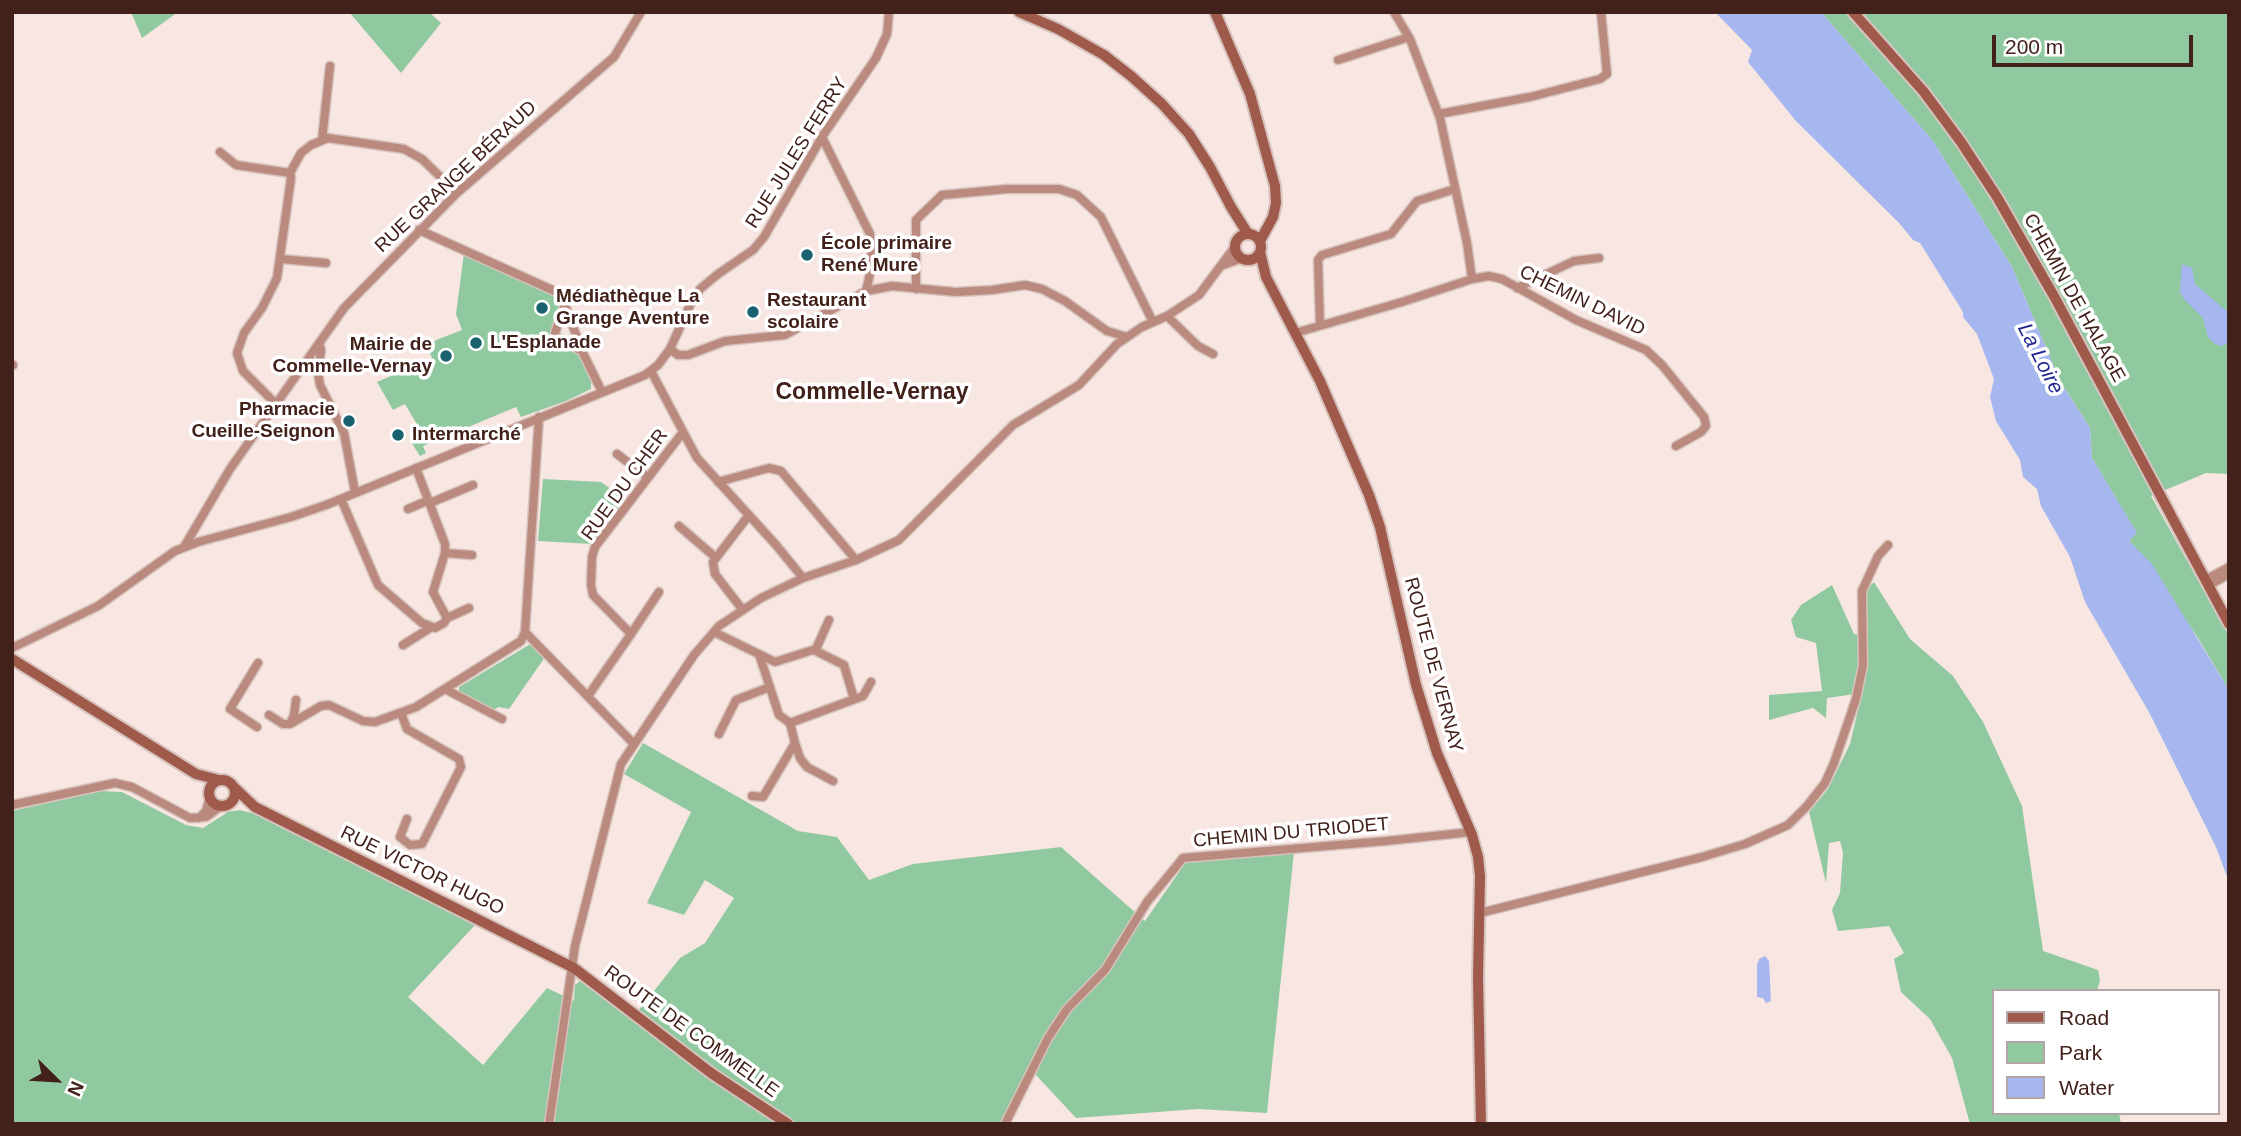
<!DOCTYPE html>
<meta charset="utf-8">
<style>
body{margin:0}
#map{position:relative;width:2241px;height:1136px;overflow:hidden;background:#f8e6e2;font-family:Arial,sans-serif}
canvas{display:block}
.frame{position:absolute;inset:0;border:14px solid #42211b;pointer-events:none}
.legend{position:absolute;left:1992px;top:989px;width:228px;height:126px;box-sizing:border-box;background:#fff;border:2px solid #b3a6a4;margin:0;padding:9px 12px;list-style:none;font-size:21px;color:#42211b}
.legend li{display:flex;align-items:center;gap:14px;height:35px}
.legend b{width:35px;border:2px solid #b3a6a4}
.north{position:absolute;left:21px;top:1045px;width:70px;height:70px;-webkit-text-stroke:5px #fff;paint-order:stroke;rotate:114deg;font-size:19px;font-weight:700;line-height:28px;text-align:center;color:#42211b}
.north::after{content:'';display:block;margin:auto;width:24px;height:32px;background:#42211b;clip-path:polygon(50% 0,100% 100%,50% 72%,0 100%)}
.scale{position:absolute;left:1992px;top:35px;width:201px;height:32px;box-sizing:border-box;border:4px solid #42211b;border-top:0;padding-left:9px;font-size:21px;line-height:24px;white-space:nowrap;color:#42211b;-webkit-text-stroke:5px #fff;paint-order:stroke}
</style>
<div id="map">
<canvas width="2241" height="1136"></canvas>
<div class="frame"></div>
<ul class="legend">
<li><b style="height:9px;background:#9f5a4c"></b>Road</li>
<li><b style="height:19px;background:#90c99f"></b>Park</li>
<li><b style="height:19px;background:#a6b6ef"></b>Water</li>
</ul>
<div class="north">N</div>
<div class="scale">200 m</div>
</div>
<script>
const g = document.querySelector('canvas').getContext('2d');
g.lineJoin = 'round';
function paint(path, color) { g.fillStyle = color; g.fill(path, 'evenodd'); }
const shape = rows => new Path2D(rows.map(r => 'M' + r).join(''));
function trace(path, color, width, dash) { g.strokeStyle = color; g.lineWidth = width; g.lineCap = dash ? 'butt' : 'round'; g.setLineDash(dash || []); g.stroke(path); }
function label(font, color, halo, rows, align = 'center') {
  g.font = font + ' Arial,sans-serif'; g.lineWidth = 7; g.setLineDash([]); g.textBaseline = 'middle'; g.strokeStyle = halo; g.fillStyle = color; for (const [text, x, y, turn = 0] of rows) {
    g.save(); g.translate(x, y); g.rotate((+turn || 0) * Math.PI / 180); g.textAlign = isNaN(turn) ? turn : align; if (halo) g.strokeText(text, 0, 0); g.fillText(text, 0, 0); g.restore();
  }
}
const green = shape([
 [131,12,178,12,142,38],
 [349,12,429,12,441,23,401,73],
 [1821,12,2229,12,2229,474,2206,473,2151,496,2229,636,2229,690,2198,638,2129,540,2136,532,2092,458,2090,428,2060,381,2012,267,1933,141],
 [464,253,556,295,560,308,552,327,553,338,557,343,581,355,591,380,591,389,566,401,521,417,516,407,423,446,426,453,420,456,409,439,421,431,405,404,393,410,377,382,432,358,426,344,462,330,456,314],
 [543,479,601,482,625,499,592,544,538,541],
 [1874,582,1910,639,1953,676,1983,722,2022,806,2043,951,2098,970,2100,980,2097,991,1994,991,1994,1113,2119,1113,2121,1124,1970,1124,1952,1058,1930,1019,1901,992,1894,959,1904,953,1889,926,1838,931,1832,910,1840,893,1843,853,1840,841,1829,843,1826,883,1809,812,1828,789,1850,744,1862,693,1827,698,1826,718,1813,708,1769,720,1769,695,1822,691,1816,643,1796,637,1791,620,1801,605,1832,585,1854,634,1867,636,1867,589],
 [532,643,545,657,509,709,499,707,493,710,459,693,459,687],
 [643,743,798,831,837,837,869,880,913,864,1061,847,1145,921,1186,862,1294,852,1267,1113,1198,1109,1076,1118,1036,1075,1000,1124,12,1124,12,811,102,791,122,792,186,825,203,828,228,812,240,810,256,814,476,924,408,997,483,1065,547,988,574,1001,575,985,580,981,631,1020,680,958,705,943,734,898,705,880,684,915,647,903,691,812,624,774]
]);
const water = shape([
 [1715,12,1821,12,1933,141,2012,267,2060,381,2090,428,2092,458,2137,533,2129,541,2152,564,2229,690,2229,882,2216,847,2150,714,2085,602,2070,557,2041,506,2037,489,2023,477,2020,460,1996,421,1990,397,1994,379,1977,334,1963,317,1963,312,1920,243,1913,240,1899,223,1796,121,1748,62,1752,50],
 [2182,264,2192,268,2195,284,2229,313,2229,343,2221,346,2215,344,2208,337,2203,318,2185,300,2180,292],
 [1765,956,1769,961,1771,1001,1766,1003,1763,998,1757,997,1757,965,1759,959]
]);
const street = shape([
 [1394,12,1410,39,1440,118,1467,243,1472,279],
 [1338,60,1409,37],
 [1439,114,1530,97,1600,79,1607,74,1601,12],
 [822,137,870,234,872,265,866,291],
 [322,140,330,66],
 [220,152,236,165,290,173],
 [419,230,559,293,565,304,555,333,557,337,582,351,602,392],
 [281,259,326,263],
 [1223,265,1240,259],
 [1517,288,1574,261,1599,258],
 [916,289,916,220,942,195,1007,189,1059,189,1077,195,1101,217,1153,322],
 [565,305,582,351],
 [1167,316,1198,346,1213,354],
 [1320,325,1318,260,1322,255,1391,234,1417,201,1455,189],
 [1295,333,1402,302,1472,279,1489,276,1502,279,1576,320,1646,350,1662,365,1704,417,1706,426,1701,432,1676,446],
 [319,343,321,350,318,373,320,385,344,433,355,492],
 [670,349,678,355,688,355,725,341,785,335,866,291,892,286,956,292,992,290,1025,285,1042,289,1065,301,1107,331,1127,337],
 [12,365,13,365],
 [651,371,697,458,776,545,803,578],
 [276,404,243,371,237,353,244,333,262,308,277,278,291,178,290,173,301,153,311,145,328,138,404,149,422,159,457,193],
 [617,454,647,477],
 [718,482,769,468,781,471,856,560],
 [341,499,378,585,422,623,435,628,444,623,447,618,433,592,445,553,445,544,416,468],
 [430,503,473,485],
 [408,509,429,500],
 [679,526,715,557],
 [184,547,230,469,344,308,457,193,614,57,641,12],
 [445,553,472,555],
 [2205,580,2229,567],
 [2208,586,2229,574],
 [742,609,715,574,713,562,749,515],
 [447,618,469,608],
 [525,632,633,743],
 [714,632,775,662,816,649,829,620],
 [631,634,659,592],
 [403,645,430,628],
 [12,648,98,606,175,551,198,542,291,517,326,505,645,375,658,365,670,349,691,303,700,289,718,274,753,250,764,237,822,137,876,58,887,34,889,12],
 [814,650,844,665,854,699],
 [445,689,502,719],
 [588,696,631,634,593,595,591,585,592,557,595,547,683,432],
 [401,713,407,729,459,759,461,767,422,844,410,845,400,837,407,819],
 [269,715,283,724,290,724,294,715,296,700],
 [790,723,863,696,871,682],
 [290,724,321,706,329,705,363,721,375,722,416,707,521,641,525,632,539,417],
 [257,727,230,709,258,663],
 [719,734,736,700,770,687],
 [795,743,800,758,807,767,833,781],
 [752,796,763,797,795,743,790,723,779,715,759,654],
 [12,805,115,783,132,787,190,818,206,817,221,806],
 [199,818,206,811,210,797],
 [1480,913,1702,857,1745,844,1788,825,1807,806,1825,783,1834,763,1856,699,1863,665,1862,591,1878,556,1888,545],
 [549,1124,575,946,621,764,694,655,719,626,761,598,803,578,856,560,899,540,1013,425,1079,385,1117,344,1142,327,1167,316,1199,295,1234,248],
 [1005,1124,1048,1038,1067,1009,1105,970,1147,902,1183,858,1386,841,1471,832]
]);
const secondary = shape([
 [1019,12,1058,29,1104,55,1131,76,1162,104,1189,134,1210,167,1231,207,1248,234],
 [1215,12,1250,94,1275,186,1276,203,1273,217,1260,241],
 [1853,12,1924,92,1961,142,1997,197,2055,298,2229,624],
 '1235 247a13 13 0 1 1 26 0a13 13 0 1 1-26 0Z',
 [1260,252,1266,277,1320,381,1369,495,1380,527,1416,685,1437,753,1472,835,1478,857,1480,876,1478,978,1481,1124],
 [12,659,196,774,219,780],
 '209 793a13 13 0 1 1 26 0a13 13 0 1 1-26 0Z',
 [235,788,255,807,574,968,711,1073,788,1124]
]);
const markers = [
 [807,255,7,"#18626f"],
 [542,308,7,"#18626f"],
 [753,312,7,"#18626f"],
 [476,343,7,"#18626f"],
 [446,356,7,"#18626f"],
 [349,421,7,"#18626f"],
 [398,435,7,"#18626f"]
];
const streetNames = [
 ["RUE JULES FERRY",797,153,-58],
 ["RUE GRANGE BÉRAUD",456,177,-43],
 ["CHEMIN DE HALAGE",2074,298,61],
 ["CHEMIN DAVID",1582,301,26],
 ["RUE DU CHER",625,485,-54],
 ["ROUTE DE VERNAY",1433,665,75],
 ["CHEMIN DU TRIODET",1291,833,-5],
 ["RUE VICTOR HUGO",422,871,26],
 ["ROUTE DE COMMELLE",691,1032,36]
];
const poiNames = [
 ["École primaire",821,244],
 ["René Mure",821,266],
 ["Médiathèque La",556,297],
 ["Grange Aventure",556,319],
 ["Restaurant",767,301],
 ["scolaire",767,323],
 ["L'Esplanade",490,343],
 ["Mairie de",432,345,"right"],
 ["Commelle-Vernay",432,367,"right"],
 ["Pharmacie",335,410,"right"],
 ["Cueille-Seignon",335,432,"right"],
 ["Intermarché",412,435]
];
const waterNames = [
 ["La Loire",2040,359,63]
];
const quarterNames = [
 ["Commelle-Vernay",872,393]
];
paint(green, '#90c99f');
paint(water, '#a6b6ef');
trace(street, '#d7c3be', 11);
trace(secondary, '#d7c3be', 14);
trace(street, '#ba8a7f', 8);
trace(secondary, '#9f5a4c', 10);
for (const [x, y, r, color] of markers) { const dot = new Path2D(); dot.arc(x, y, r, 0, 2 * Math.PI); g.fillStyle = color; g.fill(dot); trace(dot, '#fff', 2.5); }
label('19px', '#42211b', '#fff', streetNames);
label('bold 19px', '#42211b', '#fff', poiNames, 'left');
label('italic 21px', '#222790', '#fff', waterNames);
label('bold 23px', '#42211b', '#fff', quarterNames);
</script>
